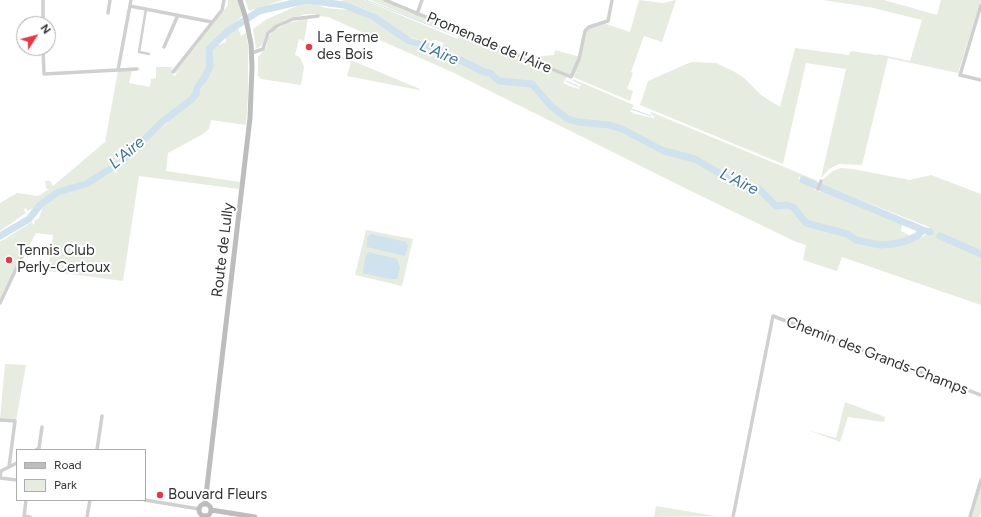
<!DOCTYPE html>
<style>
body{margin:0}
#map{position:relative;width:981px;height:517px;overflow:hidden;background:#fff;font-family:Figtree,sans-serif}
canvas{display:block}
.legend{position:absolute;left:16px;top:449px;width:130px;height:52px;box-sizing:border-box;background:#fff;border:1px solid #adadad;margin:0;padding:5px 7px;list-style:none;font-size:12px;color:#333}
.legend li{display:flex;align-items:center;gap:8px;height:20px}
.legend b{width:20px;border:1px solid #adadad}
.north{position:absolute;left:16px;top:16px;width:40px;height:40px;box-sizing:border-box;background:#fff;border:1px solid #adadad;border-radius:50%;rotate:54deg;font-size:11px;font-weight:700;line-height:16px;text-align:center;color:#333}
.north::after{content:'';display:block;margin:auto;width:14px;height:18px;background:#e63946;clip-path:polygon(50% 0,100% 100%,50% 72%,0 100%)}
</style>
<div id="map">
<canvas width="981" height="517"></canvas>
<ul class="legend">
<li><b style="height:5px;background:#bdbdbd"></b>Road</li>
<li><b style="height:11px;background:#e6ecdf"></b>Park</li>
</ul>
<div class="north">N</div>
</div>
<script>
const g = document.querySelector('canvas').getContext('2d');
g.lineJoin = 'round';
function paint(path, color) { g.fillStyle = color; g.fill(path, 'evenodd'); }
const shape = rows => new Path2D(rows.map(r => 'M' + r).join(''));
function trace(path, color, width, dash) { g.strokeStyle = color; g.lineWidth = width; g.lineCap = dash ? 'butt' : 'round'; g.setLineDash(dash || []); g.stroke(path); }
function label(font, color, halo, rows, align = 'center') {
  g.font = font + ' Figtree,sans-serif'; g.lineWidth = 4; g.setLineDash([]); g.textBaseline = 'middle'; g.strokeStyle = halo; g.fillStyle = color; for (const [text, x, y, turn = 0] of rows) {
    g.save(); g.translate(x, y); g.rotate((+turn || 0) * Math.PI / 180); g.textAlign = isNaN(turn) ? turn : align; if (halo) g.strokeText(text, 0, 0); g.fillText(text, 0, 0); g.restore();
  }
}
const green = shape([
 [228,0,244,0,239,6,242,16,205,49,208,55,207,68,190,98,161,119,115,162,85,183,63,189,28,211,25,208,24,210,26,213,0,231,0,203,17,193,38,196,49,189,46,188,45,181,50,181,53,186,105,142,118,71,132,70,129,83,150,87,151,79,156,78,156,67,172,67,172,74,175,76,195,51,176,74,174,72,228,5],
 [245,0,283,0,249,11],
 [341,0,364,0,458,39,459,34,451,28,567,77,563,83,569,86,579,89,581,85,573,81,573,79,634,105,630,111,635,114,654,118,653,121,655,115,654,117,650,113,651,112,818,181,815,183,800,177,800,176,798,180,799,179,814,186,815,190,820,192,821,190,898,222,902,225,901,231,917,239,930,233,929,227,820,184,821,181,833,171,841,168,853,169,910,180,931,175,981,194,981,305,842,257,837,271,803,260,806,245,794,241,693,192,454,73,328,17,318,16,318,14,306,14,285,20,267,31,262,45,256,49,253,29,267,19,304,3,312,3,326,8,348,10,377,22,407,44,428,50,437,55,444,43,435,40,426,42,409,37,374,13],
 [370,0,383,0,446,26,445,28,427,24],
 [639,0,663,3,676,0,662,42,644,36,631,72,633,73,627,89,633,91,630,101,526,57,554,55,555,50,580,57,586,32,591,27,606,24,630,32],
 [823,0,884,0,937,15,941,0,981,0,958,73,888,58,862,165,839,164,829,169,821,178,846,69,806,63,783,164,640,105,648,81,691,62,716,63,733,71,743,77,761,95,780,107,795,48,849,55,851,51,877,55,878,54,910,61,922,20,869,7],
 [308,18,304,41,299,39,295,55,300,57,304,67,301,85,261,79,258,76,258,57,266,48,268,38,273,31,288,23],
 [236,27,238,27,241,36,246,33,248,45,248,96,246,125,211,120,209,129,203,134,168,153,166,171,240,182,239,189,139,176,123,281,48,271,53,235,36,233,27,250,24,249,0,299,0,242,32,222,33,225,35,223,34,221,39,218,43,206,59,194,84,188,115,171,116,174,118,166,167,123,173,115,195,100,210,73,212,51,216,46,226,42,226,38,223,39,222,37],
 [341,56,420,89,419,90,347,76,351,62,340,59],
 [366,230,413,239,402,286,355,275],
 [5,364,26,365,16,421,0,419],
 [845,402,885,417,884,422,848,417,840,442,808,430,836,438],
 [981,485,981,512,979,517,972,517],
 [656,506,715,516,654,517]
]);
const water = shape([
 [371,234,406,242,408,246,405,256,367,247,367,238],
 [368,252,397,259,400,268,397,279,389,279,363,273,365,258]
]);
const stream = shape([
 [366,0,457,36],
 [566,81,580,87],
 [631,109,651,116]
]);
const river = shape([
 [803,180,923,230],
 [0,236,29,219,40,205,58,192,86,184,120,163,162,122,191,100,196,94,197,88,205,77,210,66,209,49,228,31,259,11,306,0,344,5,374,17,409,41,438,49,451,58,460,60,484,72,490,73,499,81,532,84,551,106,568,119,578,122,609,125,622,129,664,151,695,159,736,183,759,189,776,206,787,205,793,207,806,223,847,234,856,240,880,245,893,244,906,241,917,236,923,230,930,232],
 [940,236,981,254]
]);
const pedestrian = shape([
 [146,9,139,52,149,54]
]);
const minor = shape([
 [43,0,43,24],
 [385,0,571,77,579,59,585,31,589,27,608,21,612,0],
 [981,5,960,75,981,80],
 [130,6,212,22],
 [108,13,110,0],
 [417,14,422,0],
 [164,47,178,15],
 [43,48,44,74,137,69],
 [252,53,263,49,268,33,277,26,293,19,318,16],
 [118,70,131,0],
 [173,72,222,10,224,0],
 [818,189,821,181],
 [0,303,26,248],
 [0,420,15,421,9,467],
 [36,450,39,448,42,427],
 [97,450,102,416],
 [0,478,1,471,17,463],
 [0,478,17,480],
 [145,500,199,509],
 [24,516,30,517],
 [24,517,26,500],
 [87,517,90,500],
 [733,517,773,316,981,395],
 [970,517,981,480]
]);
const tertiary = shape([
 [204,517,204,516]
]);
const secondary = shape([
 '199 510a6 6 0 1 1 12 0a6 6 0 1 1-12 0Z',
 [205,504,250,118,252,67,251,44,246,19,240,0],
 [211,510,255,517]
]);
const markers = [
 [309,47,4,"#e63946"],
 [9,260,4,"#e63946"],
 [160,495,4,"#e63946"]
];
const poiNames = [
 ["La Ferme",317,38],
 ["des Bois",317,55],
 ["Tennis Club",17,251],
 ["Perly-Certoux",17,268],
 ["Bouvard Fleurs",168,495]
];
const streetNames = [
 ["Promenade de l'Aire",489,43,23],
 ["Route de Lully",223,250,-83],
 ["Chemin des Grands-Champs",877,356,21]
];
const waterNames = [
 ["L'Aire",439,53,23],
 ["L'Aire",127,153,-40],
 ["L'Aire",739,182,26]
];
paint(green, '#e6ecdf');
paint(water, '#cfe2ee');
trace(stream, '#cfe2ee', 1);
trace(river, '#cfe2ee', 7);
trace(pedestrian, '#d0d0d0', 2.5);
trace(minor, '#d0d0d0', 3.5);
trace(tertiary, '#d0d0d0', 4.5);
trace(secondary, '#bdbdbd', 5);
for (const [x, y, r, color] of markers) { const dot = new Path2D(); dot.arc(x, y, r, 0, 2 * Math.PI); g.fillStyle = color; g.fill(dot); trace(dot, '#fff', 1.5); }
label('15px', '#333', '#fff', poiNames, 'left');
label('15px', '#333', '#fff', streetNames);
label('italic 16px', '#3f7597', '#fff', waterNames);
</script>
